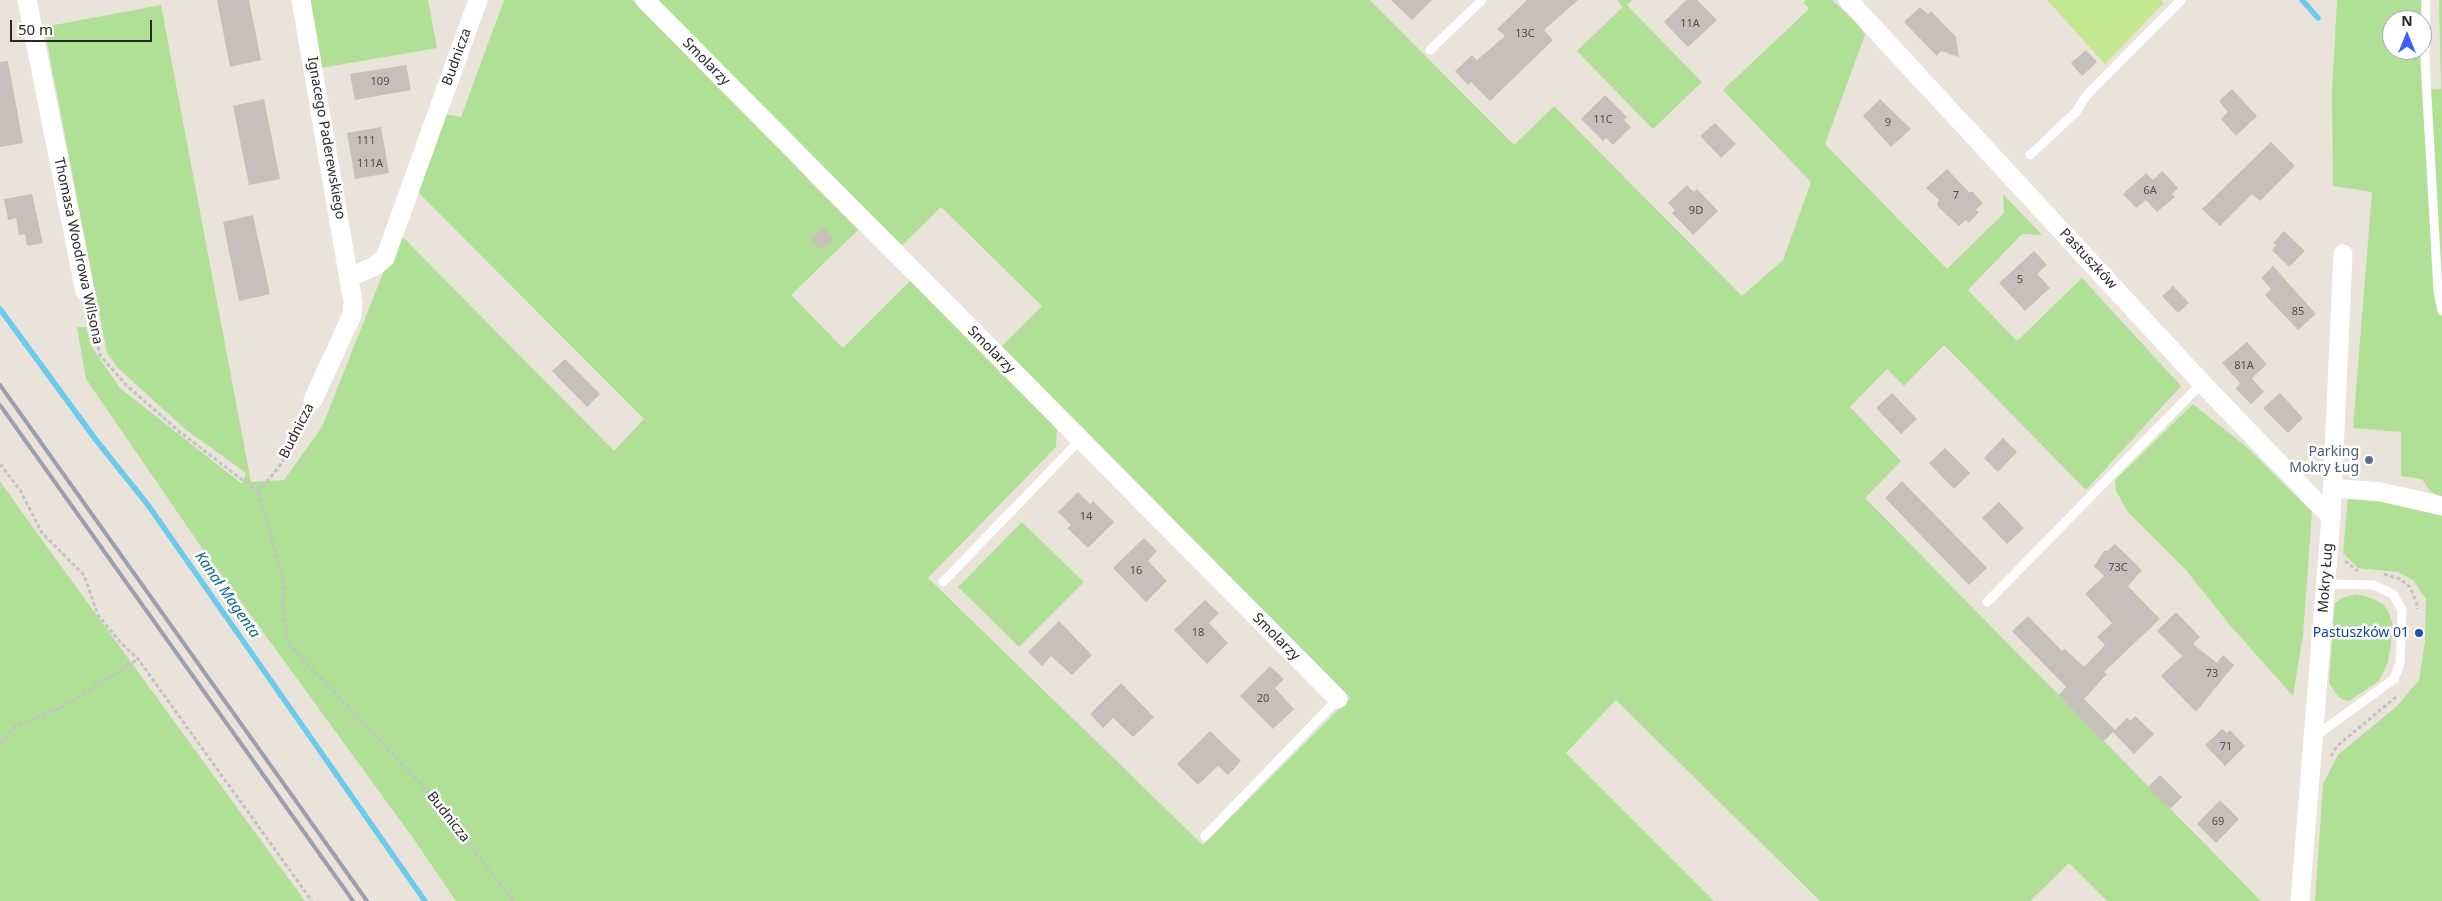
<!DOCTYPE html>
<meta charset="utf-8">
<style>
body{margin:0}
#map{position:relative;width:2442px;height:901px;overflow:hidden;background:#eae3d9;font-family:"Noto Sans",sans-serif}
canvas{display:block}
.north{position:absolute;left:2382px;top:10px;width:50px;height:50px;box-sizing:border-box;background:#fff;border:1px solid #a9a9a9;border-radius:50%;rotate:0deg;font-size:14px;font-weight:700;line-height:20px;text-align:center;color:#282828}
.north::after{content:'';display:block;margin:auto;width:18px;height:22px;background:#3a5ef6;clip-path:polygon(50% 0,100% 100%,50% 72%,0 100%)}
.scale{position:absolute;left:10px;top:20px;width:142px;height:22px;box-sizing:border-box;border:2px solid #282828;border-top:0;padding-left:6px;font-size:15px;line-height:18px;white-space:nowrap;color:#282828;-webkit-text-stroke:4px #fff;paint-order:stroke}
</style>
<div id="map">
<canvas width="2442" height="901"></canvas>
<div class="north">N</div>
<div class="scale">50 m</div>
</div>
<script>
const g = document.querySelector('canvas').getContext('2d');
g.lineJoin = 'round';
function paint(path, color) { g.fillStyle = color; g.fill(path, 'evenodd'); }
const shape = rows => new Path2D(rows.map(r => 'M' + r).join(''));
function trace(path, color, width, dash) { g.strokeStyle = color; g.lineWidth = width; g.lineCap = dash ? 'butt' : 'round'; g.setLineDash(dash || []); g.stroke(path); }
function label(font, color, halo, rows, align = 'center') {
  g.font = font + ' "Noto Sans",sans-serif'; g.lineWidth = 5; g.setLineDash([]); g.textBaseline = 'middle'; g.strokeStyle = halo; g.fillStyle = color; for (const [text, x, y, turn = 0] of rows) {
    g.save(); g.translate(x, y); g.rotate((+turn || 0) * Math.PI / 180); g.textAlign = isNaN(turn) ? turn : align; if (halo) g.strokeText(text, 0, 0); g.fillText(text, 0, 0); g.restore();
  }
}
const green = shape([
 [310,0,428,0,437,48,321,68],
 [504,0,632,0,776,143,811,183,858,230,791,295,843,348,911,280,1057,427,1056,447,928,578,1203,845,1350,698,1001,347,1042,306,941,207,902,245,655,0,1370,0,1514,145,1554,106,1742,296,1783,260,1811,182,1723,90,1809,9,1804,3,1806,0,1832,0,1858,24,1865,35,1825,144,1947,269,2004,213,2003,194,2042,235,2022,234,1968,290,2017,341,2082,278,2181,386,2086,490,1944,345,1904,386,1887,369,1850,407,1901,461,1865,498,2261,901,2107,901,2069,863,2030,901,1820,901,1616,700,1566,753,1714,901,456,901,413,838,204,551,86,379,77,327,86,327,91,346,120,388,242,484,246,473,185,429,118,368,107,353,44,27,161,5,251,482,284,480,322,427,399,233,614,451,644,419,416,190,443,114,461,117],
 [1617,0,1632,0,1627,5,1702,82,1653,129,1577,51,1623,7],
 [2337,0,2422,0,2427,90,2441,89,2439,0,2442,0,2442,498,2430,491,2422,479,2401,476,2401,432,2353,428,2372,192,2333,186,2332,93],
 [2392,20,2422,20,2422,50,2392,50],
 [2193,404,2250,450,2312,512,2303,635,2293,696,2229,624,2185,569,2128,512,2116,491,2115,480],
 [0,481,34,529,305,901,0,901],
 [2348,497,2399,501,2442,511,2442,901,2315,901,2323,784,2338,755,2397,706,2419,680,2425,641,2426,599,2413,580,2398,572,2358,568,2343,553],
 [1022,522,1084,582,1019,647,958,587],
 [2357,594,2374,599,2384,605,2389,613,2392,622,2391,643,2388,662,2379,681,2349,701,2343,700,2337,695,2329,683,2335,603,2342,598]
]);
const pitch = shape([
 [2047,0,2161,0,2164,3,2105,64]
]);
const stream = shape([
 [2302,0,2318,18],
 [0,309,96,440,148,505,425,901]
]);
const building = shape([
 [217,0,249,0,261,60,230,67],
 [1391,0,1432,0,1412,20],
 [1527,0,1578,0,1544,30,1553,40,1490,101,1471,82,1468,85,1455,71,1472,55,1477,60,1505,36,1497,29],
 [1686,0,1697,0,1717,20,1688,47,1664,22],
 [1920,7,1928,14,1931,11,1956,37,1959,57,1941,51,1937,56,1904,22],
 [2086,50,2097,62,2082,76,2071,63],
 [8,61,23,143,0,147,0,62],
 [406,65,411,90,355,100,350,74],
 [2232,89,2257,116,2236,136,2221,119,2228,112,2219,101],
 [1605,95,1627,117,1624,120,1631,127,1613,145,1606,138,1603,141,1581,119],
 [264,99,280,179,249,185,233,106],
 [1880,99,1911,129,1891,147,1863,116],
 [1715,123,1736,144,1721,158,1700,136],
 [381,127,389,173,355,179,347,133],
 [2271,142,2295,166,2260,201,2252,194,2220,226,2202,209],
 [1947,169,1969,192,1973,192,1983,203,1976,210,1979,212,1969,223,1966,220,1959,226,1939,208,1937,203,1939,200,1926,188],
 [2162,171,2178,188,2172,194,2175,197,2157,212,2146,200,2136,208,2123,194,2146,173,2153,180],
 [1687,185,1694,192,1697,189,1718,211,1693,235,1672,213,1675,210,1668,203],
 [32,194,43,243,27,246,25,234,19,235,16,218,8,220,4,199],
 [253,215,270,294,239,301,223,222],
 [823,227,833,238,821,250,811,239],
 [2284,231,2305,251,2289,267,2272,250,2276,245,2273,243],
 [2034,251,2047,265,2037,274,2050,288,2025,311,1999,283],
 [2273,266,2316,314,2298,330,2265,295,2271,289,2261,278],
 [2173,286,2189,303,2178,313,2162,296],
 [2247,342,2267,364,2252,378,2264,392,2251,404,2236,389,2240,383,2222,363],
 [565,359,600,394,587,407,552,371],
 [1892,393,1917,419,1901,434,1876,408],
 [2280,393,2303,418,2288,433,2263,408],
 [2003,438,2017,452,1998,472,1984,458],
 [1945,448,1970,473,1954,489,1929,463],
 [1902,481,1987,568,1969,585,1885,498],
 [1078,492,1090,504,1093,501,1114,522,1088,548,1067,528,1071,525,1058,512],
 [1999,502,2024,528,2007,544,1982,518],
 [1144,538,1157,551,1148,561,1167,581,1146,602,1113,568],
 [2115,544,2142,570,2128,586,2160,619,2104,672,2107,674,2084,699,2115,730,2127,718,2130,721,2135,716,2154,734,2134,754,2113,732,2103,742,2059,695,2066,687,2012,631,2028,616,2062,651,2065,649,2084,667,2105,645,2097,637,2112,623,2085,594,2104,576,2094,566,2104,551,2107,551],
 [1205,600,1219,613,1209,623,1228,643,1207,664,1174,630],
 [2176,612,2200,637,2193,644,2217,663,2223,655,2234,665,2196,712,2161,676,2182,656,2157,631],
 [1059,621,1092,655,1072,675,1051,656,1042,666,1028,652],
 [1270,666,1284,679,1275,688,1294,709,1273,729,1240,696],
 [1121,683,1154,717,1133,737,1113,718,1103,728,1090,714],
 [2222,729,2227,733,2230,730,2245,746,2225,766,2205,745],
 [1210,731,1241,761,1228,775,1218,766,1198,785,1177,764],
 [2160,775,2182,797,2170,809,2148,787],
 [2220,800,2239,819,2216,843,2197,824]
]);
const path = shape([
 [88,309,100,355,126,385,180,432,258,492],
 [0,464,20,490,42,533,84,575,98,615,120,642,138,659,312,901],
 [258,492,283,578,283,613,288,643,432,796,513,901],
 [258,492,278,468,292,446,306,415],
 [2345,561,2358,571],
 [2384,574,2400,579,2410,587,2417,604,2417,609],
 [0,743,15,727,66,705,138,659],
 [2331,756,2337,746,2396,697]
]);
const service = shape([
 [2426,0,2425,61,2438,291,2442,311],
 [1430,50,1482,0],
 [2030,155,2076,112,2086,96,2181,0],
 [943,582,1080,440],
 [1987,602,2202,383],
 [2314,737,2394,679,2400,664,2402,610,2393,594,2374,585,2326,584],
 [1205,836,1338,699]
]);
const minor = shape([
 [27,0,85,292],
 [301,0,353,303,352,315,313,400],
 [645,0,1338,699],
 [1848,0,2202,383,2331,517],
 [350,277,375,266,385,258,478,0],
 [2332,488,2381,492,2442,506],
 [2300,901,2331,517,2343,254]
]);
const rail = shape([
 [0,385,367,901],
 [0,405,353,901]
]);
const markers = [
 [2369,460,5,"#5c6f8a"],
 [2419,633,5,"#1a4fb4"]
];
const numberNames = [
 ["11A",1690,24],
 ["13C",1525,34],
 ["109",380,82],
 ["11C",1603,120],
 ["9",1888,123],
 ["111",366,141],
 ["111A",370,164],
 ["6A",2150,191],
 ["7",1956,196],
 ["9D",1696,211],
 ["5",2020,280],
 ["85",2298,312],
 ["81A",2244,366],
 ["14",1086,517],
 ["73C",2118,568],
 ["16",1136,571],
 ["18",1198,633],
 ["73",2212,674],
 ["20",1263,699],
 ["71",2226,747],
 ["69",2218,822]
];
const streetNames = [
 ["Budnicza",457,57,-70],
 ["Smolarzy",706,62,45],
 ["Ignacego Paderewskiego",326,138,80],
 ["Thomasa Woodrowa Wilsona",78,251,78],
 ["Pastuszków",2088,259,47],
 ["Smolarzy",991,350,45],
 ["Budnicza",297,431,-63],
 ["Mokry Ług",2326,578,-86],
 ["Smolarzy",1276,637,45],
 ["Budnicza",448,817,52]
];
const serviceNames = [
 ["Parking",2359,452],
 ["Mokry Ług",2359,468]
];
const transitNames = [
 ["Pastuszków 01",2409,633]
];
const waterNames = [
 ["Kanał Magenta",227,595,55]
];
paint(green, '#afe096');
paint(pitch, '#c3e891');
trace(stream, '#6ccaec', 5.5);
paint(building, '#c5c0b9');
trace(path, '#c3c3c3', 3, [4, 2.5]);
trace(service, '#fff', 9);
trace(minor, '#fff', 19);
trace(rail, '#9c9fb2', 4);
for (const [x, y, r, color] of markers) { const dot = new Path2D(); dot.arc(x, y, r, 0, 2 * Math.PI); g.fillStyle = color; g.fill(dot); trace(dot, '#fff', 2); }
label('11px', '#4f4e4c', null, numberNames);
label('14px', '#282828', '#fff', streetNames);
label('14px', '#4e5e75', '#fff', serviceNames, 'right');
label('14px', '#164399', '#fff', transitNames, 'right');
label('italic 15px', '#0f6794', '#fff', waterNames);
</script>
